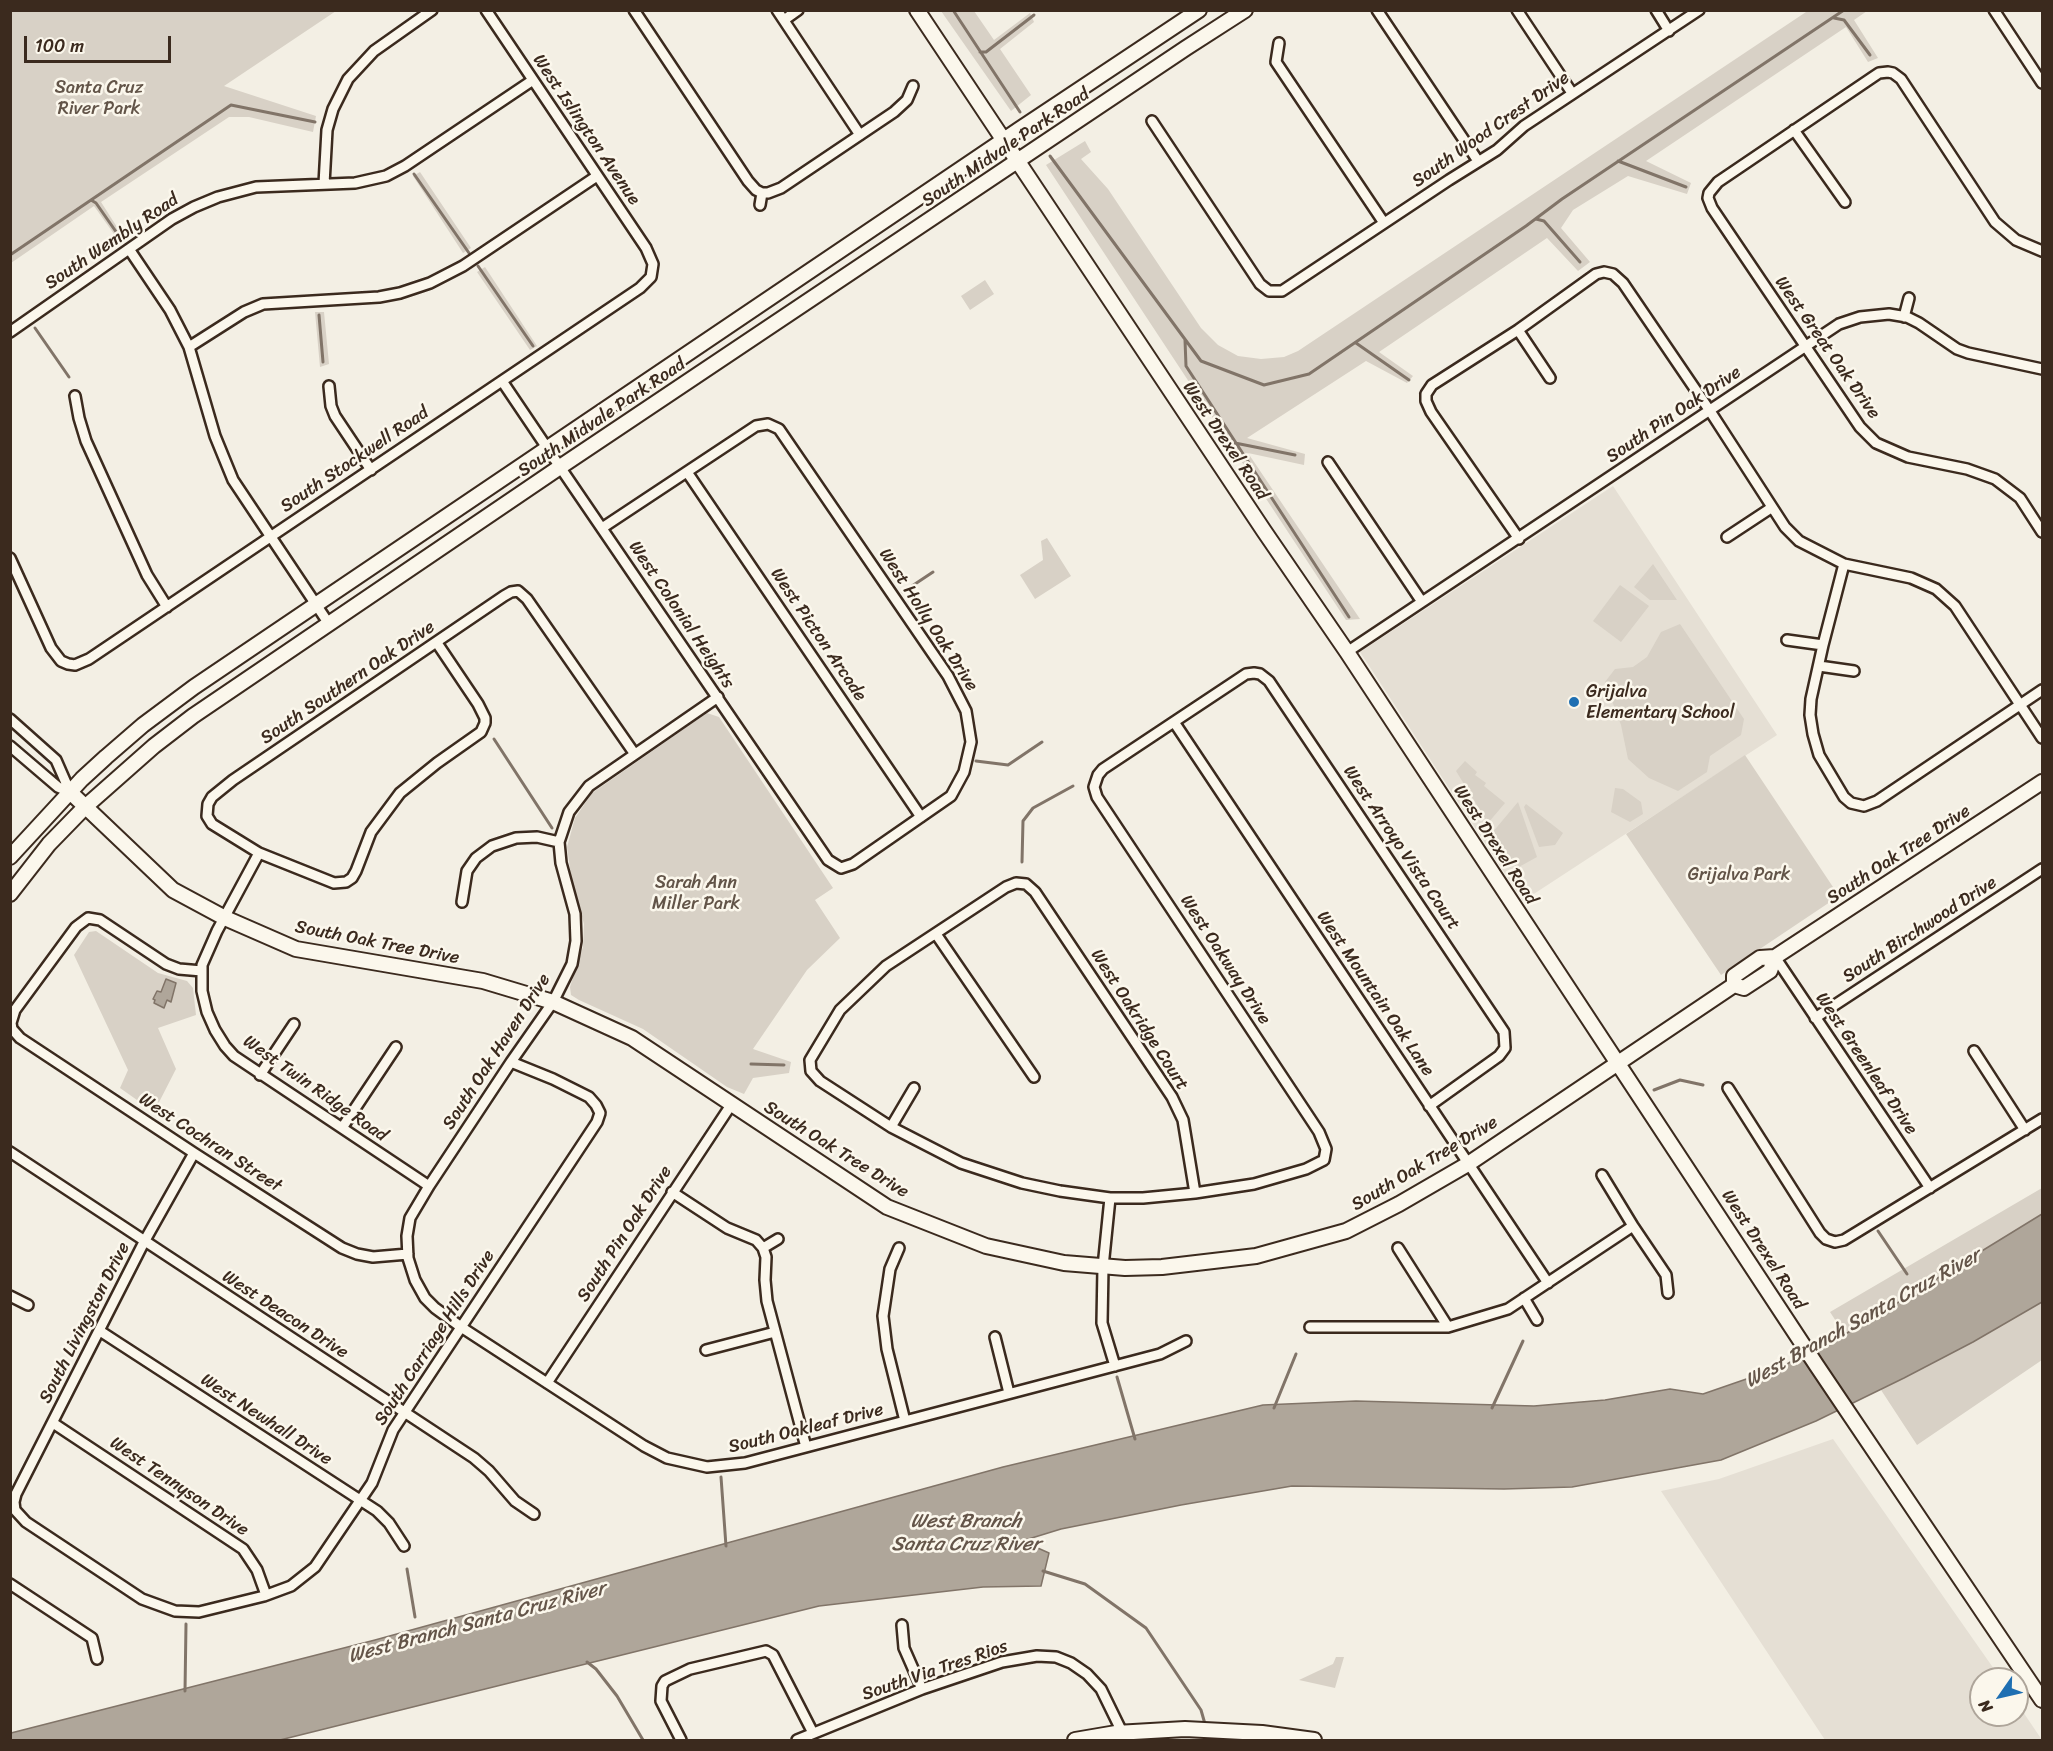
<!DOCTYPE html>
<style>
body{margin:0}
#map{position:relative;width:2053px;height:1751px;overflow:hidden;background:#f3efe4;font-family:Sriracha,sans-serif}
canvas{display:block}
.frame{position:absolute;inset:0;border:12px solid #3b2a1e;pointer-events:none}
.north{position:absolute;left:1969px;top:1667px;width:60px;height:60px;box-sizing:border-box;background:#fbf7ec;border:2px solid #aea59a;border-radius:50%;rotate:236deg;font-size:16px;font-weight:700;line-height:24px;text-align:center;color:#3b2a1e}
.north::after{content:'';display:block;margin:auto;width:21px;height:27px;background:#1f6fb2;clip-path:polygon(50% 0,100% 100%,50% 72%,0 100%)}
.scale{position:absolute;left:24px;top:36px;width:147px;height:27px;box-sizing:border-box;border:3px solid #3b2a1e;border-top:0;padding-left:8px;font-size:18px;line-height:21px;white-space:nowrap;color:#3b2a1e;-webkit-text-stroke:4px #fbf7ec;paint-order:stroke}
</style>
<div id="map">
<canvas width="2053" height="1751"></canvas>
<div class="frame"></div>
<div class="north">N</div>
<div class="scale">100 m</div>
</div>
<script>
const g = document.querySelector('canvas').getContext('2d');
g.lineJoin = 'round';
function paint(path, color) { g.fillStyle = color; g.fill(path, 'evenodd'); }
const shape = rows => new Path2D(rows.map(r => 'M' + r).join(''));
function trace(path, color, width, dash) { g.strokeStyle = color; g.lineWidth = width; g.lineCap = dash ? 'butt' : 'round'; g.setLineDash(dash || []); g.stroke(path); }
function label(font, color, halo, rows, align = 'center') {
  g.font = font + ' Sriracha,sans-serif'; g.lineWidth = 5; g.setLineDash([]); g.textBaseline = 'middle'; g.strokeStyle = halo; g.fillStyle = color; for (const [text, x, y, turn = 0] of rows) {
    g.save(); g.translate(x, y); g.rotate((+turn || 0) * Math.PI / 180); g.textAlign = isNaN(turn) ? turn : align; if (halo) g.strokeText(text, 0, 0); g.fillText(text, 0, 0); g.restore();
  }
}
const built = shape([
 [1613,486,1777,735,1523,901,1360,652],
 [1833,1439,2001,1679,1981,1679,1981,1715,2017,1715,2017,1703,2042,1740,1825,1740,1661,1491,1719,1479]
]);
const green = shape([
 [11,10,336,10,336,11,224,86,316,116,313,132,249,117,229,117,101,202,124,238,119,241,94,206,11,263],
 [1809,10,1867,11,1854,20,1878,58,1868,62,1846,27,1646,161,1691,183,1687,194,1628,176,1573,210,1561,228,1590,262,1578,271,1547,238,1379,352,1413,376,1407,383,1366,361,1247,438,1305,454,1304,465,1248,453,1360,619,1346,620,1046,165,1085,141,1091,152,1081,159,1108,189,1201,328,1218,345,1238,356,1261,359,1284,357,1298,351],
 [941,11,974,11,994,40,1030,13,1034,22,1000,49,1031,95,1011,111],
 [420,172,471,248,463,253,413,176],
 [485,267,537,346,530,350,477,272],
 [985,280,994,294,970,310,961,296],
 [315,312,324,312,329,364,320,367],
 [1047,538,1071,576,1035,599,1020,575,1043,560,1041,541],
 [1653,564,1677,600,1650,600,1634,587],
 [1620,585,1649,606,1621,642,1593,621],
 [1680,624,1744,719,1741,735,1710,756,1707,772,1678,791,1649,778,1628,759,1621,725,1605,682,1615,669,1633,667,1647,657,1661,632],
 [707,713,719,717,833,888,815,900,840,938,807,970,753,1049,791,1062,789,1073,753,1078,744,1094,727,1087,643,1029,579,1000,571,995,570,987,583,947,584,924,571,876,567,847,575,818,592,793],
 [1745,755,1839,896,1721,975,1626,834],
 [1465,761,1477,772,1475,775,1486,783,1484,786,1505,803,1488,823,1456,771],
 [1615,788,1623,789,1641,802,1643,814,1630,822,1611,812],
 [1518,802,1537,857,1517,868,1492,833],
 [1526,804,1563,833,1555,845,1539,847,1524,807],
 [96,931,158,973,187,981,193,988,196,1015,158,1028,176,1069,154,1112,120,1088,128,1070,74,955,89,932],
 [2042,1188,2042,1360,1917,1445,1830,1312],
 [1336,1657,1344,1657,1335,1688,1299,1680,1333,1664]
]);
const water = shape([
 [166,979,176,983,171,1002,167,1000,164,1008,154,1003,155,1000,153,999,157,991,161,992,166,979],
 [2042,1214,2042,1302,1973,1342,1904,1378,1816,1421,1721,1460,1572,1487,1504,1489,1292,1486,1181,1505,1061,1529,1022,1541,1049,1553,1041,1586,983,1587,819,1606,280,1740,11,1740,11,1733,375,1640,1003,1467,1263,1405,1356,1401,1534,1406,1605,1400,1670,1389,1703,1394,1784,1366,1825,1340,1834,1340,1858,1327,2042,1214]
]);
const stream = shape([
 [953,10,1020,112],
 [1834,18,1844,20,1870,55],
 [980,52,986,52,1034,15],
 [1050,156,1201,361,1264,385,1309,374,1526,226,1562,199,1844,10],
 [1618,161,1686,187],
 [414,174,469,253],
 [91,200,96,203,119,236],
 [1536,219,1544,221,1580,262],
 [10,255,231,105,315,122],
 [478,266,533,346],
 [319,315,323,362],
 [35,328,69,377],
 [1185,340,1186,366,1349,617],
 [1356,343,1409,380],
 [1235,443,1295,455],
 [903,592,933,572],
 [494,739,552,828],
 [976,761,1008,765,1042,742],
 [1022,862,1023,821,1033,808,1073,786],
 [751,1064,784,1065],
 [1654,1090,1680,1080,1703,1085],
 [1878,1231,1907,1274],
 [1117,1377,1135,1439],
 [1274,1408,1296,1354],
 [1492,1408,1523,1341],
 [721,1477,726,1546],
 [407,1569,415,1617],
 [1043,1571,1085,1584,1146,1628,1201,1710,1205,1724],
 [587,1662,596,1669,617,1696,643,1740],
 [185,1691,186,1624]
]);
const street = shape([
 [634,10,748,181,756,190,762,193],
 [777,10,860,135],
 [1377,10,1478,161],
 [1517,10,1572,93],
 [1656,10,1669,31],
 [1994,10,2042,83],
 [784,20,798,10],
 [1279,43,1276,62,1384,223],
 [1152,121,1260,284,1269,291,1282,291,1449,180,1497,150,1524,126,1699,10],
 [1794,130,1845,202],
 [324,184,327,130,333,109,348,79,374,51,432,10],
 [762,193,768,193,781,188,894,112,907,100,913,86],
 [1709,193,1708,198,1712,208,1860,427,1876,443,1908,457,1967,469,1995,479,2020,498,2042,532],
 [1709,193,1718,182,1873,77,1879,73,1888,72,1893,73,1901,79,1995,222,2016,240,2042,251],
 [760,205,762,193],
 [129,249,170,310,189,347,215,436,233,480,329,624],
 [1904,317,1909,298],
 [1518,330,1550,378],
 [10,332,172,219,194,207,218,197,256,187,355,183,386,176,405,166,533,80],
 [189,347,244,312,263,304,379,297,400,293,430,283,463,266,597,176],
 [502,381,560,467,828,860,841,868,853,864,951,796,964,772,971,742,966,711,948,676,779,429,768,424,756,426,602,528],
 [329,386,331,406,335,416,371,470],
 [1426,394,1432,385,1518,330,1596,274,1604,272,1613,274,1623,283,1710,411,1785,527,1799,541,1844,564,1911,578,1936,589,1955,606,2042,738],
 [1426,394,1426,401,1431,412,1519,539],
 [75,396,79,418,86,441,147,575,167,607],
 [1328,462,1422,602],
 [687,472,921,817],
 [1727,537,1771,508],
 [10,558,51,648,61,661,68,664],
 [1844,564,1823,645,1811,699,1810,715,1813,734,1819,755,1844,797,1851,803,1864,806,1877,801,2042,690],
 [518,591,527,599,634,753],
 [1787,640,1823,645],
 [437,643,478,704,485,718,485,723],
 [1347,652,1839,324,1860,317,1889,314,1907,317,1919,323,1957,349,1968,353,2042,369],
 [68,664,75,665,89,659,640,288,651,277,653,264,646,248,486,10],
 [1819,666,1854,671],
 [718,697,589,786,569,812,559,842,561,863,575,914,576,941,572,964,553,1002,511,1062,429,1186,410,1218,407,1236,408,1258,415,1280,425,1298,435,1308,461,1327,644,1446,667,1458,707,1467,745,1463,1160,1354,1186,1341],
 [10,719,56,760,70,792],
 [1174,722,1548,1283],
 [10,746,58,787,70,792],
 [259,853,217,931,202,965,202,991,207,1012,215,1030,225,1046,234,1056,429,1186],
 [346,882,334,883,259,853,212,824,207,816,208,804,212,797,233,780,504,596,511,592,518,591],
 [346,882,352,878,356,871,371,832,400,793,437,763,481,732,485,723],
 [462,902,467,871,476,858,492,846,516,838,537,837,559,842],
 [936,934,1034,1077],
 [1775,957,1930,1188],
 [1815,1018,2042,869],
 [11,1023,12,1029,20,1038,194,1153,342,1248,357,1254,373,1257,408,1254],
 [11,1023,15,1010,76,927,88,918,100,920,166,964,179,969,202,971],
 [1974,1051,2025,1130],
 [260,1075,294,1024],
 [1728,1088,1820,1233,1826,1239,1835,1242,1844,1240,2042,1119],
 [1429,1106,1499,1056,1505,1048],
 [891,1127,914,1088],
 [342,1128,396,1047],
 [10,1152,474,1458,489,1471,515,1501,534,1514],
 [1602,1175,1633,1226,1666,1275,1668,1293],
 [672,1192,727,1228,756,1240,763,1248,766,1257,765,1280,767,1301,806,1447],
 [1195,1193,1183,1120,1172,1097,1035,892,1026,884,1016,883,1006,887,886,966,840,1010,810,1060,811,1071,820,1081,891,1127,961,1163,1022,1183,1060,1191,1110,1198,1143,1198,1195,1193,1254,1184,1306,1169,1324,1160,1326,1149,1319,1132,1097,797,1094,787,1098,775,1103,769,1246,674,1254,673,1260,674,1269,681,1504,1032,1505,1048],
 [1110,1198,1103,1267,1102,1323,1115,1366],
 [763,1248,778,1239],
 [899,1248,890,1269,883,1316,887,1349,905,1421],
 [1398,1248,1448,1327],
 [10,1296,28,1305],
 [1524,1298,1537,1320],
 [1310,1327,1448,1327,1508,1309,1633,1226],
 [100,1331,377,1511,389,1523,404,1546],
 [995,1337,1009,1393],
 [706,1350,775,1332],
 [547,1383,731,1105],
 [53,1423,243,1549,257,1570,266,1595],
 [15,1510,26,1522,142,1599,175,1611,199,1612,264,1596,291,1586,315,1567,372,1483,393,1430,597,1122,600,1113,596,1105,589,1097,553,1079,511,1062],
 [15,1510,14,1502,16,1494,144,1242,194,1153],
 [10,1584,92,1638,97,1659],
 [902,1625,904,1648,922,1689],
 [681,1740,661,1701,662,1686,665,1681,690,1669,766,1651,773,1655,813,1733],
 [797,1740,922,1689,1002,1662,1037,1656,1056,1657,1071,1663,1087,1674,1101,1689,1122,1732]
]);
const secondary = shape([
 [917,10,1264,531,1347,652,1817,1366,2042,1700],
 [70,792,173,890,225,918,296,949,483,981,553,1002,632,1038,887,1207,986,1246,1064,1263,1125,1268,1162,1267,1256,1256,1346,1231,1399,1204,1468,1164,1734,985,1734,976,1760,958,1775,957,1770,971,1744,988,1734,985],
 [10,857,82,779,106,757,143,725,194,687,1020,129,1199,10],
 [10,894,49,844,85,807,154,746,193,716,560,467,1186,48,1245,10],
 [1775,957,2042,782],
 [1075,1740,1116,1733,1185,1729,1262,1733,1314,1740]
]);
const markers = [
 [1574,702,6,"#1f6fb2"]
];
const parkNames = [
 ["Santa Cruz",99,88],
 ["River Park",99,109],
 ["Grijalva Park",1739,875],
 ["Sarah Ann",696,883],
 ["Miller Park",696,904]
];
const streetNames = [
 ["West Islington Avenue",586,130,56],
 ["South Wood Crest Drive",1491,130,-35],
 ["South Midvale Park Road",1006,148,-34],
 ["South Wembly Road",112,242,-34],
 ["West Great Oak Drive",1827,348,55],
 ["South Pin Oak Drive",1674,415,-34],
 ["South Midvale Park Road",602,418,-34],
 ["West Drexel Road",1225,441,56],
 ["South Stockwell Road",355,460,-34],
 ["West Colonial Heights",681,615,56],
 ["West Holly Oak Drive",928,620,57],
 ["West Picton Arcade",818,635,56],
 ["South Southern Oak Drive",348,683,-34],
 ["West Drexel Road",1495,845,57],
 ["West Arroyo Vista Court",1401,848,56],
 ["South Oak Tree Drive",1899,855,-33],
 ["South Birchwood Drive",1920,930,-33],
 ["South Oak Tree Drive",377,943,11],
 ["West Oakway Drive",1225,960,57],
 ["West Mountain Oak Lane",1375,994,56],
 ["West Oakridge Court",1139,1020,57],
 ["South Oak Haven Drive",497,1052,-57],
 ["West Greenleaf Drive",1866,1064,56],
 ["West Twin Ridge Road",315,1089,35],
 ["West Cochran Street",210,1143,33],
 ["South Oak Tree Drive",836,1150,32],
 ["South Oak Tree Drive",1425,1164,-31],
 ["South Pin Oak Drive",625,1234,-57],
 ["West Drexel Road",1763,1250,57],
 ["West Deacon Drive",285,1315,33],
 ["South Livingston Drive",85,1323,-63],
 ["South Carriage Hills Drive",435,1338,-57],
 ["West Newhall Drive",266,1420,33],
 ["South Oakleaf Drive",806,1429,-14],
 ["West Tennyson Drive",179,1487,34],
 ["South Via Tres Rios",935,1671,-19]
];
const poiNames = [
 ["Grijalva",1586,692],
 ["Elementary School",1586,713]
];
const waterNames = [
 ["West Branch Santa Cruz River",1863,1319,-29],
 ["West Branch",966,1522],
 ["Santa Cruz River",966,1545],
 ["West Branch Santa Cruz River",477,1623,-15]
];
paint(built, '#e5dfd4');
paint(green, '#d8d1c6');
paint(water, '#afa69a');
trace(water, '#817468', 1.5);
trace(stream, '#817468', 3);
trace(street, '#3b2a1e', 14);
trace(secondary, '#3b2a1e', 18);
trace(street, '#fbf7ec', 9);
trace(secondary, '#fbf7ec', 14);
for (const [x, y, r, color] of markers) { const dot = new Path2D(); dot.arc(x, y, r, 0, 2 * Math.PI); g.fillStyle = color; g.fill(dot); trace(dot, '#fbf7ec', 2); }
label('18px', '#625448', '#fbf7ec', parkNames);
label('18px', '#3b2a1e', '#fbf7ec', streetNames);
label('18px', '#3b2a1e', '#fbf7ec', poiNames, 'left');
label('italic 20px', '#645549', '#fbf7ec', waterNames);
</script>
